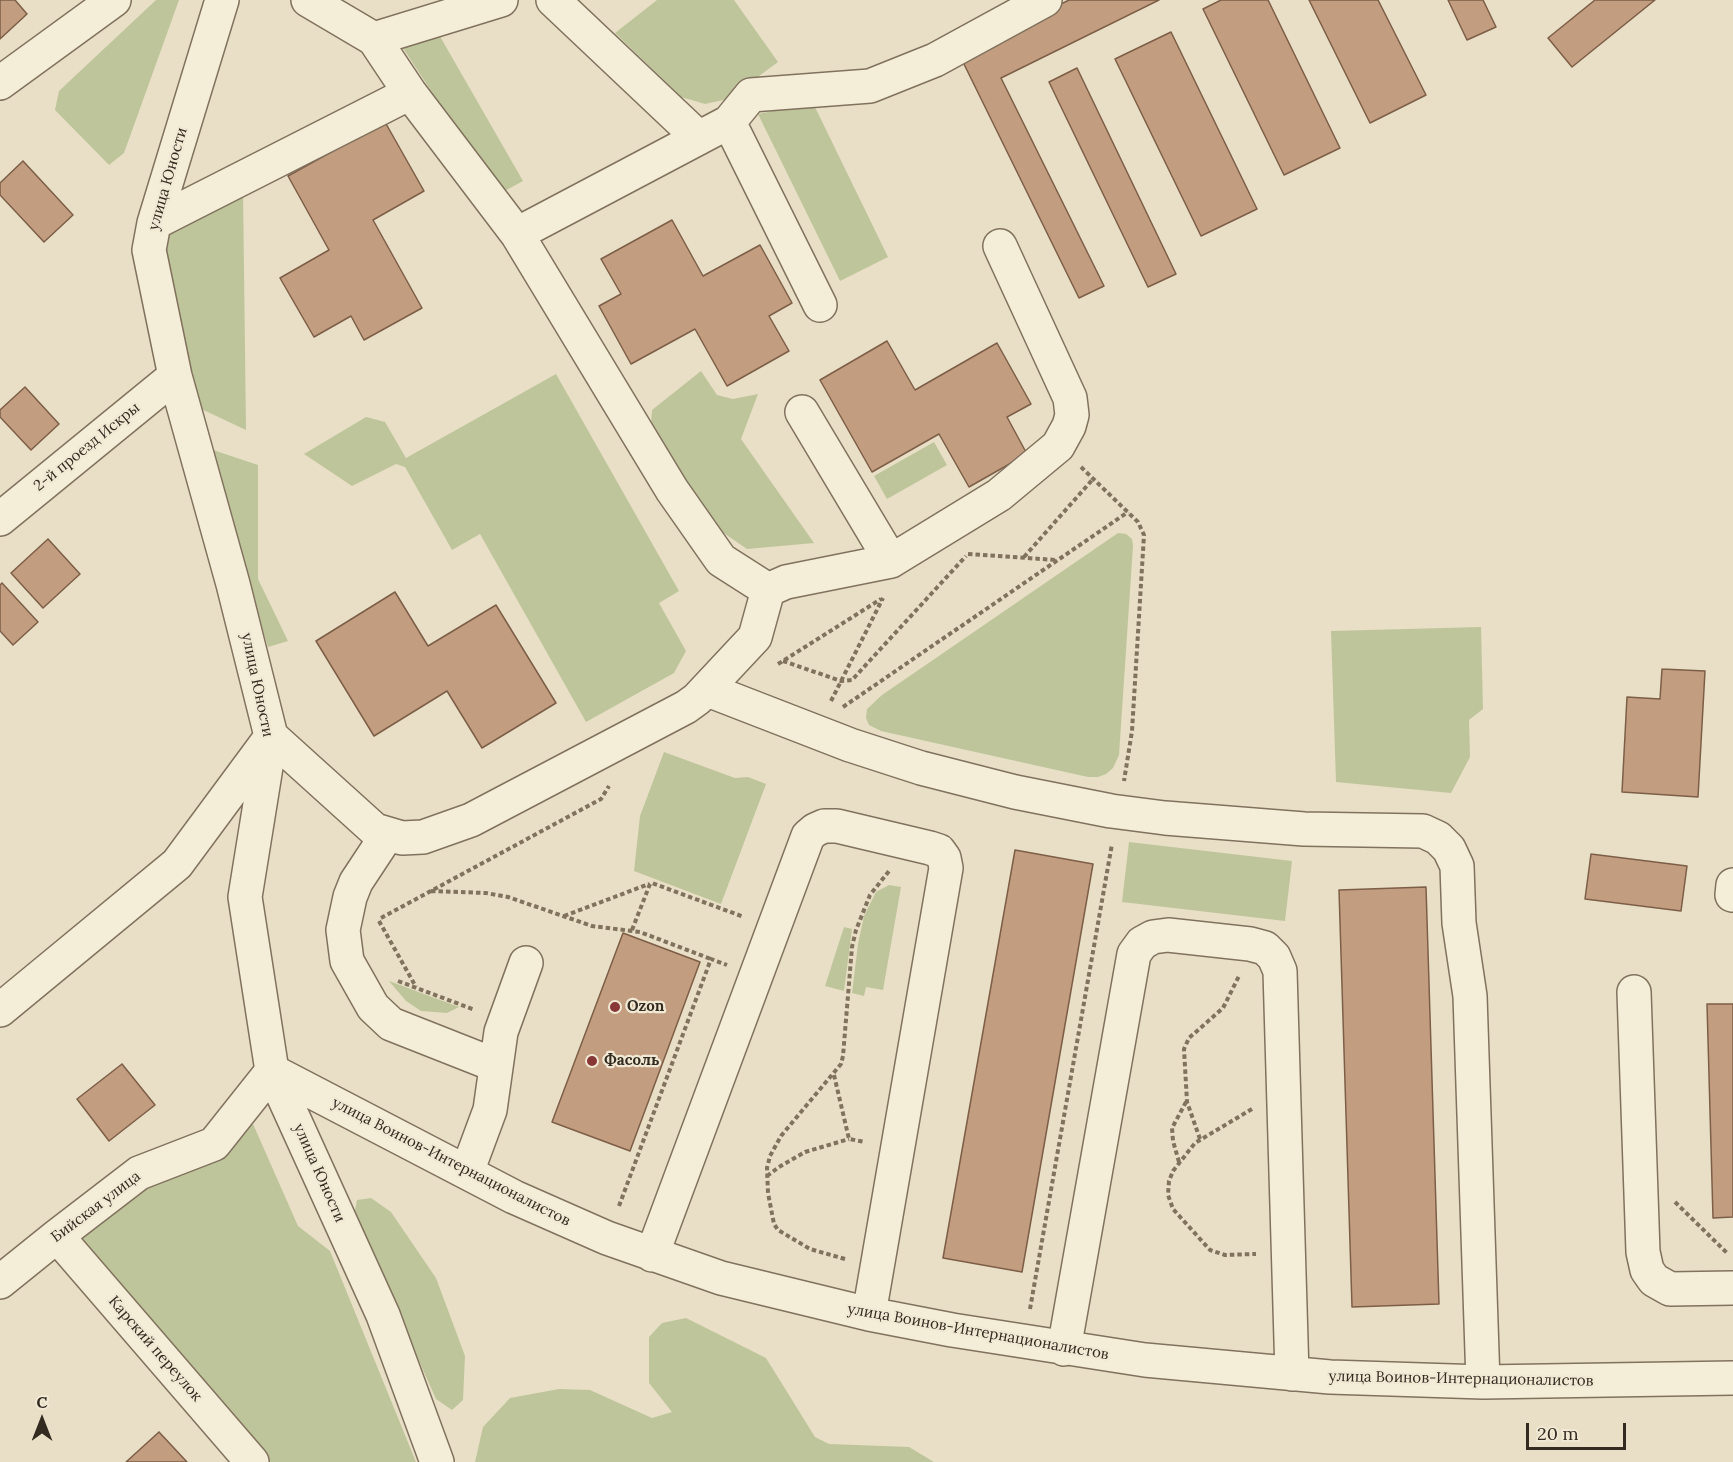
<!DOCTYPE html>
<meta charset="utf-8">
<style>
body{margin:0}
#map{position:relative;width:1733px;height:1462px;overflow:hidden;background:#e8dfc6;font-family:Lora,serif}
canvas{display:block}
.north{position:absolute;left:12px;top:1390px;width:60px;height:60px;-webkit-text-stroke:4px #f1e9d4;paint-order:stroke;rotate:0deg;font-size:16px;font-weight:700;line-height:24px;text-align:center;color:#332a20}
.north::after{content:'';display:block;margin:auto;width:21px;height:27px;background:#332a20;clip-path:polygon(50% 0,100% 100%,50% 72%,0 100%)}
.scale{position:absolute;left:1526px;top:1423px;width:100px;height:27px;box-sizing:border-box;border:3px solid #332a20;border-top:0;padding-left:8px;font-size:18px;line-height:21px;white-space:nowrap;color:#332a20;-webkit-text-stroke:4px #f1e9d4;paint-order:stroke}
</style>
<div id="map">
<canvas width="1733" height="1462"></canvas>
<div class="north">С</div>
<div class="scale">20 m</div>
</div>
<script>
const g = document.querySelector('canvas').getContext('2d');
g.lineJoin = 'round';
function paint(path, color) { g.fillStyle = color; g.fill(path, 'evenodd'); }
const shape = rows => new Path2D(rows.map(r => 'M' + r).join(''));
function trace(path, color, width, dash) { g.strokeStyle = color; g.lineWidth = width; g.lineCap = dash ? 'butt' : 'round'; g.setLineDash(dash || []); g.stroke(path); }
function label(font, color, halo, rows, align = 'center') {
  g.font = font + ' Lora,serif'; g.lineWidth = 4.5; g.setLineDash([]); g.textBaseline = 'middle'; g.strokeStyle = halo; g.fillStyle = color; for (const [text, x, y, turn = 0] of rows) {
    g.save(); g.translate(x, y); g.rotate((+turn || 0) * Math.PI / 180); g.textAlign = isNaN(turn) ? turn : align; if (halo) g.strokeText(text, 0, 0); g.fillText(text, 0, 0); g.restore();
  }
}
const green = shape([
 [156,0,179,0,124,153,109,165,55,110,59,91],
 [657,0,734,0,778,62,728,99,705,104,681,97,615,33],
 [434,26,523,181,499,194,397,39],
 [813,103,888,257,840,281,758,114],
 [243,189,246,430,195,406,168,278,166,233],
 [701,371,717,395,733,399,758,394,741,439,814,543,747,549,715,527,651,426,652,410],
 [556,374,679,591,659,603,686,651,674,673,586,722,480,534,452,550,405,467,396,464,352,486,304,454,366,417,385,422,406,458],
 [934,442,947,465,887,499,874,476],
 [207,448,258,465,258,579,288,641,268,647],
 [1118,533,1126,534,1132,539,1133,546,1119,755,1113,768,1106,774,1098,777,1088,777,881,731,869,725,866,718,867,709,882,695],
 [1481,627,1483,709,1469,720,1470,757,1451,793,1336,782,1331,631],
 [664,752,735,778,748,777,766,784,721,904,634,871,640,816],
 [1129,842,1292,861,1285,921,1122,902],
 [889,885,901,887,883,990,866,987,864,996,852,993,858,944,864,916,876,892],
 [844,927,852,929,844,991,825,986],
 [389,981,459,1007,447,1013,421,1011,406,1001],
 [253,1124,298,1226,330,1251,416,1462,269,1462,80,1237,148,1186,222,1156],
 [371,1198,391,1212,436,1278,465,1356,463,1400,452,1410,436,1399,354,1216,357,1200],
 [686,1318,766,1358,815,1437,829,1444,909,1447,934,1462,475,1462,483,1427,510,1398,559,1389,590,1390,652,1418,672,1412,649,1383,649,1337,662,1323]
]);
const building = shape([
 [0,0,15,0,27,14,0,39,0,0],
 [1069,0,1159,0,1001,78,1104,286,1079,298,959,54,1069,0],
 [1221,0,1268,0,1340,148,1284,175,1203,9,1221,0],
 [1309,0,1378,0,1426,95,1370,123,1309,0],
 [1448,0,1483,0,1496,27,1467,40,1448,0],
 [1595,0,1655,0,1572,67,1548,38,1595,0],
 [1171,32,1257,209,1201,236,1115,59,1171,32],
 [1077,68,1176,274,1148,287,1049,82,1077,68],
 [385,122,424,191,373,220,422,308,364,340,351,316,314,337,280,278,329,250,288,176,385,122],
 [23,161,73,215,44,242,0,195,0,183,23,161],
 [672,220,703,276,760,245,792,303,769,316,789,351,727,386,695,329,631,364,599,306,621,294,601,259,672,220],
 [887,341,915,390,997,343,1031,404,1007,417,1027,454,969,487,939,434,872,472,820,380,887,341],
 [25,387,59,424,31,450,0,417,0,410,25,387],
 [48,539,80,574,43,608,11,573,48,539],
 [2,583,38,622,13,645,0,631,0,585,2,583],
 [395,592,428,646,496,605,556,703,482,748,447,691,374,736,316,641,395,592],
 [1662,669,1705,671,1698,797,1622,792,1627,697,1660,699,1662,669],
 [1015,850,1093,864,1022,1272,943,1258,1015,850],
 [1591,854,1687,866,1681,911,1585,899,1591,854],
 [1426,887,1439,1304,1352,1307,1339,890,1426,887],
 [623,933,700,962,630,1151,552,1122,623,933],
 [1707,1004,1733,1004,1733,1217,1713,1218,1707,1004],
 [122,1064,155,1105,109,1141,77,1099,122,1064],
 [159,1432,187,1462,126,1462,159,1432]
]);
const path = shape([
 [1081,467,1138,522,1144,535,1132,731,1124,781],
 [968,554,1056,560],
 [1024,557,1093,479],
 [783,661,841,681,852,680,966,556],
 [778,664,881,599],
 [831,701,883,598],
 [843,707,1128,512],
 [431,891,486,893,508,897,592,926,640,932,711,959],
 [564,916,649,884],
 [381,918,601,799,609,786],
 [379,921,416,987],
 [632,930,650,884,652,883,744,917],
 [398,981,475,1010],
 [834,1075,849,1139,865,1142],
 [1252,1109,1195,1143,1173,1171,1169,1181,1168,1195,1173,1209,1210,1250,1225,1255,1256,1254],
 [1200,1139,1187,1102,1184,1049,1189,1038,1223,1008,1239,976],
 [1179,1162,1173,1141,1172,1128,1186,1102],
 [767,1176,779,1167,805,1152,849,1139],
 [1675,1202,1728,1254],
 [619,1206,711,959,727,965],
 [845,1259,810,1249,778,1230,774,1224,768,1193,767,1168,770,1156,781,1136,841,1064,843,1056,852,947,856,930,870,895,889,871],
 [1030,1309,1112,844]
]);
const minor = shape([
 [222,0,154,223,149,250,175,376,233,584,271,736,245,897,272,1071,383,1315,437,1462],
 [308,0,374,39,410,93,517,234,672,490,721,560,768,590,786,582,891,561,802,412],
 [553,0,699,138],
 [374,39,501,0],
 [0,83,114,0],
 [729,122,820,305],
 [154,223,410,93],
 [517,234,729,122,751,95,870,86,935,60,1045,0],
 [0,519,175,376],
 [891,561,999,495,1058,446,1069,426,1072,415,1070,398,1000,246],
 [708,690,850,745,921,768,1015,792,1111,811,1165,818,1304,829,1423,831,1438,838,1449,849,1457,866,1459,923,1470,996,1483,1382],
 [271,736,375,830,402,838,423,837,471,820,686,707,697,699,755,637,768,590],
 [387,835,356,882,350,897,343,930,347,961,373,1007,391,1024,495,1065],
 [1732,895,1733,885],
 [1634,992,1643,1252,1647,1270,1654,1280,1670,1289,1733,1288],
 [0,1010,177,864,268,741],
 [467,1172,490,1110,501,1032,526,963],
 [57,1236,252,1462],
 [652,1255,808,836,815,830,824,826,837,826,930,848,939,851,944,858,946,868,869,1314],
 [0,1282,57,1236,139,1173,214,1144,272,1071,514,1197,607,1238,721,1278,869,1314,952,1330,1145,1360,1330,1377,1483,1382,1733,1378],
 [1064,1349,1134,954,1142,943,1153,937,1168,935,1250,944,1265,948,1274,957,1280,971,1292,1374]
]);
const markers = [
 [615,1007,6,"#893736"],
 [592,1061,6,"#893736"]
];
const streetNames = [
 ["улица Юности",168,179,-74],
 ["2-й проезд Искры",87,447,-39],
 ["улица Юности",257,685,78],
 ["улица Воинов-Интернационалистов",451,1162,27],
 ["улица Юности",319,1173,66],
 ["Бийская улица",96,1207,-37],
 ["улица Воинов-Интернационалистов",978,1332,10],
 ["Карский переулок",155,1349,49],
 ["улица Воинов-Интернационалистов",1461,1379,1]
];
const poiNames = [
 ["Ozon",627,1007],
 ["Фасоль",604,1061]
];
paint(green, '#bfc59b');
paint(building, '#c29d80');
trace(building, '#7d5e47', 1.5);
trace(minor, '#81725e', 36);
trace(path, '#81725e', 4, [4.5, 3]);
trace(minor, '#f4edd8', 33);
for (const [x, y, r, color] of markers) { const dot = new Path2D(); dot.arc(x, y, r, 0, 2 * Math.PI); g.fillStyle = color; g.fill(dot); trace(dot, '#f1e9d4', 2); }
label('15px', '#332a20', '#f1e9d4', streetNames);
label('bold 15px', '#332a20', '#f1e9d4', poiNames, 'left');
</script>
